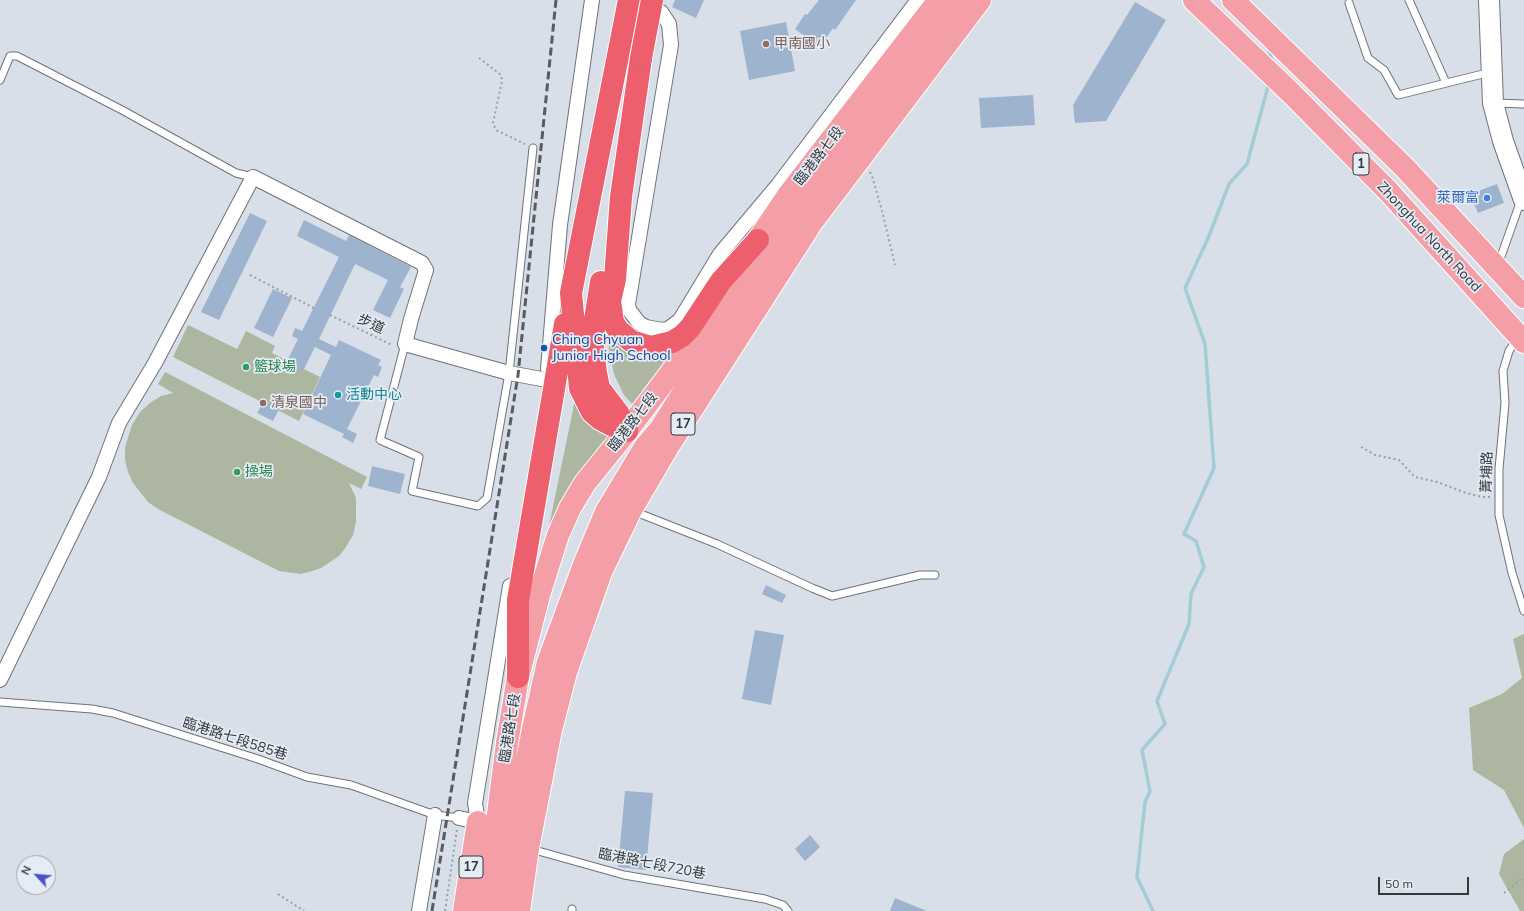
<!DOCTYPE html>
<meta charset="utf-8">
<style>
body{margin:0}
#map{position:relative;width:1524px;height:911px;overflow:hidden;background:#d8dfe8;font-family:Mulish,sans-serif}
canvas{display:block}
.north{position:absolute;left:16px;top:855px;width:40px;height:40px;box-sizing:border-box;background:#e5ecf5;border:1px solid #9fa4ab;border-radius:50%;rotate:296deg;font-size:11px;font-weight:700;line-height:16px;text-align:center;color:#36393c}
.north::after{content:'';display:block;margin:auto;width:14px;height:18px;background:#4753c8;clip-path:polygon(50% 0,100% 100%,50% 72%,0 100%)}
.scale{position:absolute;left:1378px;top:877px;width:91px;height:18px;box-sizing:border-box;border:2px solid #36393c;border-top:0;padding-left:5px;font-size:12px;line-height:14px;white-space:nowrap;color:#36393c;-webkit-text-stroke:3px #e5ecf5;paint-order:stroke}
</style>
<div id="map">
<canvas width="1524" height="911"></canvas>
<div class="north">N</div>
<div class="scale">50 m</div>
</div>
<script>
const g = document.querySelector('canvas').getContext('2d');
g.lineJoin = 'round';
function paint(path, color) { g.fillStyle = color; g.fill(path, 'evenodd'); }
const shape = rows => new Path2D(rows.map(r => 'M' + r).join(''));
function trace(path, color, width, dash) { g.strokeStyle = color; g.lineWidth = width; g.lineCap = dash ? 'butt' : 'round'; g.setLineDash(dash || []); g.stroke(path); }
function label(font, color, halo, rows, align = 'center') {
  g.font = font + ' Mulish,"Noto Sans TC",sans-serif'; g.lineWidth = 3.5; g.setLineDash([]); g.textBaseline = 'middle'; g.strokeStyle = halo; g.fillStyle = color; for (const [text, x, y, turn = 0] of rows) {
    g.save(); g.translate(x, y); g.rotate((+turn || 0) * Math.PI / 180); g.textAlign = isNaN(turn) ? turn : align; if (halo) g.strokeText(text, 0, 0); g.fillText(text, 0, 0); g.restore();
  }
}
const green = shape([
 [608,315,619,338,691,336,636,408,624,395,614,374,608,343],
 [188,325,237,349,246,331,275,346,272,353,320,377,299,421,173,357],
 [165,372,367,477,361,489,349,483,356,498,356,522,353,535,346,547,339,556,321,568,309,572,300,574,279,571,158,509,148,502,133,483,128,472,125,460,125,447,132,425,140,412,150,403,161,396,173,393,158,384],
 [576,395,610,436,547,536],
 [1524,634,1524,828,1504,790,1473,770,1469,708,1502,694,1522,678,1513,639],
 [1524,839,1524,911,1520,911,1499,874,1504,854]
]);
const stream = shape([
 [1268,47,1273,64],
 [1153,911,1137,877,1145,802,1150,791,1142,750,1165,724,1157,701,1189,624,1191,594,1204,567,1196,541,1184,534,1214,468,1205,344,1185,288,1209,236,1229,184,1247,164,1269,83]
]);
const building = shape([
 [675,0,704,0,696,18,672,7],
 [819,0,856,0,835,30,833,28,820,47,795,29,805,14,807,15],
 [1135,2,1166,20,1106,121,1075,123,1073,105],
 [786,22,795,71,749,80,740,31],
 [1033,95,1035,125,981,128,979,98],
 [1497,184,1504,203,1478,213,1470,194],
 [250,213,267,221,219,320,201,312],
 [304,220,346,241,349,235,411,267,400,287,404,289,390,318,373,310,388,280,355,264,319,339,336,347,339,340,381,360,378,365,382,367,378,377,374,375,347,429,357,434,353,443,342,437,344,434,303,414,331,355,315,347,303,371,286,363,298,339,292,336,295,328,302,331,339,257,297,236],
 [273,289,292,298,273,337,254,328],
 [264,401,279,409,273,421,257,413],
 [372,466,405,474,400,494,368,486],
 [766,585,786,595,782,603,762,594],
 [755,630,784,635,771,705,742,699],
 [625,791,653,793,646,870,618,867],
 [810,835,820,847,805,861,795,849],
 [895,898,927,911,890,911]
]);
const path = shape([
 [479,58,501,75,502,81,493,123,496,130,525,144],
 [870,172,872,176,881,207,895,265],
 [250,275,314,308],
 [330,315,392,345],
 [1361,447,1375,455,1399,460,1415,477,1437,482,1466,493,1482,497,1490,497],
 [1504,893,1524,877],
 [278,894,304,911],
 [445,911,457,829]
]);
const lane = shape([
 [1409,0,1446,83],
 [1349,3,1368,58,1384,70,1398,95,1491,72],
 [0,80,10,56,17,56,122,110,236,173,253,177],
 [1494,103,1524,104],
 [1498,265,1521,200],
 [1517,339,1509,351,1503,371,1505,403,1499,469,1499,515,1512,573,1524,611],
 [405,344,380,440,419,457,412,491,478,506,487,498,509,373,533,148],
 [633,511,717,544,812,588,832,596,920,575,935,575],
 [0,702,92,709,113,713,258,759,307,777,351,785,435,815,459,818],
 [531,849,624,875,765,899,783,905,788,911],
 [572,911,572,909]
]);
const street = shape([
 [644,5,661,12,669,24,671,45,628,304,629,310,639,323,646,327,662,330,668,329,680,320,720,254,778,185,918,0],
 [548,369,560,225,592,0],
 [0,680,99,477,119,423,155,363,253,177,422,263,426,270,411,319,405,344,509,373,547,380],
 [459,818,478,822,486,825],
 [478,822,475,803,478,785,510,586],
 [419,911,435,815]
]);
const secondary = shape([
 [1489,0,1493,103,1503,141,1524,200]
]);
const primary = shape([
 [1194,0,1292,94,1389,192,1524,342],
 [1233,0,1405,168,1524,297],
 [464,911,478,822],
 [483,911,496,830,507,743,518,677,539,595,558,535,570,508,585,483,627,431,712,318,758,240,789,194,939,0],
 [501,911,512,838,533,729,548,662,585,562,606,512,645,447,661,428,797,214,961,0],
 [519,911,528,848,551,730,566,672,601,572,631,510,669,445,812,222,980,0]
]);
const highway = shape([
 [641,58,621,197,615,279,610,301,613,322,618,330,631,341,651,347,672,342,682,336,690,328,721,281,758,240],
 [601,282,594,326,593,349,596,373,599,388,618,413,627,431],
 [627,431,609,424,600,419,592,412,580,388,571,293,629,0],
 [518,677,518,600,565,324]
]);
const rail = shape([
 [432,911,518,375,556,0]
]);
const highwayBridge = shape([
 [641,58,652,0]
]);
const markers = [
 [766,44,4,"#8d6e63"],
 [1487,198,4,"#3f7fe0"],
 [544,348,4,"#1a4fb4"],
 [246,367,4,"#2e9e5b"],
 [338,395,4,"#0f9aa8"],
 [263,403,4,"#8d6e63"],
 [237,472,4,"#2e9e5b"]
];
const shields = [
 [1361,164,16],
 [683,424,24],
 [471,867,24]
];
const shieldNames = [
 ["1",1361,164],
 ["17",683,424],
 ["17",471,867]
];
const educationNames = [
 ["甲南國小",774,44],
 ["清泉國中",271,403]
];
const streetNames = [
 ["臨港路七段",819,156,-52],
 ["Zhonghua North Road",1429,237,47],
 ["步道",371,324,25],
 ["臨港路七段",633,422,-52],
 ["菁埔路",1487,472,-88],
 ["臨港路七段",510,728,-81],
 ["臨港路七段585巷",235,739,18],
 ["臨港路七段720巷",652,864,11]
];
const shopNames = [
 ["萊爾富",1479,198]
];
const transitNames = [
 ["Ching Chyuan",552,340],
 ["Junior High School",552,356]
];
const leisureNames = [
 ["籃球場",254,367],
 ["操場",245,472]
];
const cultureNames = [
 ["活動中心",346,395]
];
paint(green, '#acb6a0');
trace(stream, '#a3ccd7', 3.5);
paint(building, '#9db3ce');
trace(lane, '#6d737b', 9);
trace(street, '#6d737b', 16);
trace(secondary, '#6d737b', 22);
trace(primary, '#fff', 24);
trace(highway, '#fff', 24);
trace(path, '#9a9fa6', 2, [2, 3]);
trace(lane, '#fff', 7);
trace(street, '#fff', 14);
trace(secondary, '#fff', 20);
trace(primary, '#f49fa7', 22);
trace(highway, '#ed5f6c', 22);
trace(rail, '#585b60', 3, [8, 4]);
trace(highwayBridge, '#fff', 24, []);
trace(highwayBridge, '#ed5f6c', 22);
for (const [x, y, r, color] of markers) { const dot = new Path2D(); dot.arc(x, y, r, 0, 2 * Math.PI); g.fillStyle = color; g.fill(dot); trace(dot, '#e5ecf5', 1.5); }
for (const [x, y, w] of shields) { const box = new Path2D(); box.roundRect(x - w / 2, y - 11, w, 22, 3); g.fillStyle = '#e5ecf5'; g.fill(box); trace(box, '#36393c', 1); }
label('bold 13px', '#36393c', null, shieldNames);
label('14px', '#785e54', '#e5ecf5', educationNames, 'left');
label('14px', '#36393c', '#e5ecf5', streetNames);
label('14px', '#366cbe', '#e5ecf5', shopNames, 'right');
label('14px', '#164399', '#e5ecf5', transitNames, 'left');
label('14px', '#27864d', '#e5ecf5', leisureNames, 'left');
label('14px', '#0d838f', '#e5ecf5', cultureNames, 'left');
</script>
